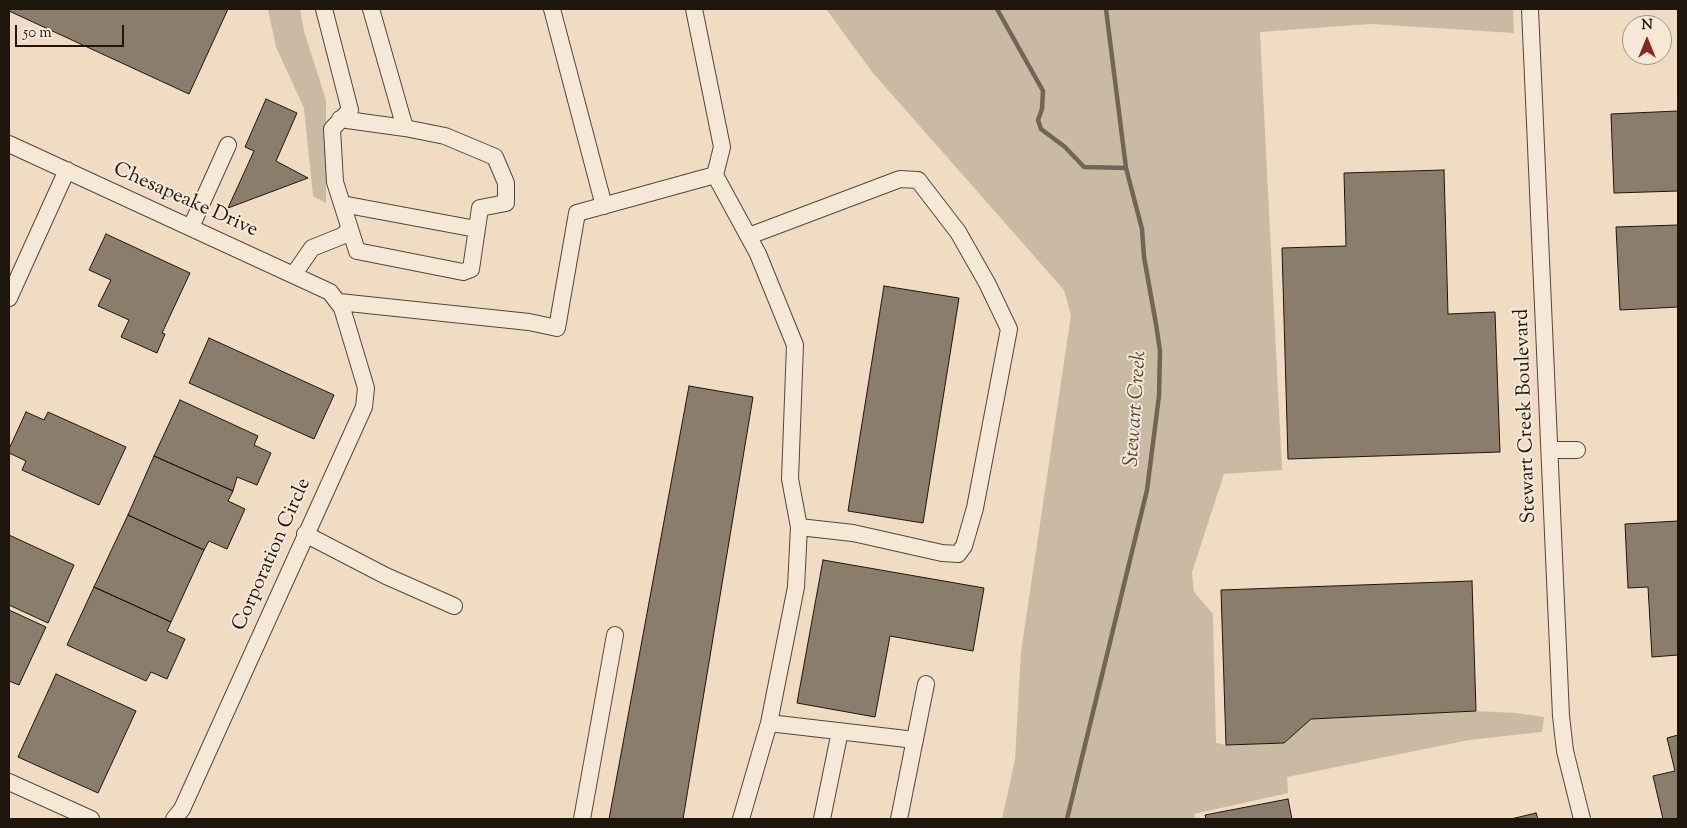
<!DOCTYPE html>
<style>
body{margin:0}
#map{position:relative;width:1687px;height:828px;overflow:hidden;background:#efdcc2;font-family:"Sorts Mill Goudy",serif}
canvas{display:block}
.frame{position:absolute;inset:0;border:10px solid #1e160c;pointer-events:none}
.north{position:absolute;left:1622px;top:15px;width:50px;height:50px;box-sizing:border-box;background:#f5e8d7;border:1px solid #9f9486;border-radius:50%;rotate:0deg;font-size:14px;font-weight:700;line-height:20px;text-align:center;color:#1e160c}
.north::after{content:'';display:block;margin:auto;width:18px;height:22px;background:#8f2418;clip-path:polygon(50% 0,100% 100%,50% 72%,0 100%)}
.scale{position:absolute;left:15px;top:25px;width:109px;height:22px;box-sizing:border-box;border:2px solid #1e160c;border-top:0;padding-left:6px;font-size:15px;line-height:18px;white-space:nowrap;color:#1e160c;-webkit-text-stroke:4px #f5e8d7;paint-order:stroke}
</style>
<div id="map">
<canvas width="1687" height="828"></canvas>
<div class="frame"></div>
<div class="north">N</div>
<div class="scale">50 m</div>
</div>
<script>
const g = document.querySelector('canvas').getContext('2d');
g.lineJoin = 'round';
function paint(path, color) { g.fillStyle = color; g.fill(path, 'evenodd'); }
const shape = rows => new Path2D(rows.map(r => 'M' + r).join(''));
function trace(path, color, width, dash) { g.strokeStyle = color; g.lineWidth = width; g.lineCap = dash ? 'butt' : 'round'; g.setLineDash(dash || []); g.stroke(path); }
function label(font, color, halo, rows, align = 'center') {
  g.font = font + ' "Sorts Mill Goudy",serif'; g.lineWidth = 4; g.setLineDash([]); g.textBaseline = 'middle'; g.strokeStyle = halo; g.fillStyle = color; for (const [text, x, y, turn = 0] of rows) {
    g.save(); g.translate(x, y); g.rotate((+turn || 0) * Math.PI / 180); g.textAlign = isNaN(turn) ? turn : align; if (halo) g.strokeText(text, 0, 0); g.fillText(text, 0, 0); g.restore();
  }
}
const green = shape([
 [268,9,300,9,304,31,326,100,326,203,313,196,304,108,276,47],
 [826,9,1513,9,1514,33,1371,24,1260,32,1282,470,1224,474,1192,572,1194,592,1213,614,1216,743,1226,745,1311,719,1476,711,1516,713,1544,717,1542,732,1469,740,1287,777,1288,793,1194,814,1195,819,1002,819,1015,760,1021,652,1071,315,1064,290,873,73]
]);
const stream = shape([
 [997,9,1043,91,1042,109,1038,120,1041,129,1065,147,1084,167,1126,168],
 [1067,819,1147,490,1159,396,1160,351,1156,324,1144,257,1142,229,1126,168,1106,9]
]);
const building = shape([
 [9,9,228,9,189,94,9,11,9,9],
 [266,99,297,113,276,161,308,178,228,208,254,151,245,147,266,99],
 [1678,111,1678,191,1614,193,1611,114,1678,111],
 [1444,170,1448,314,1495,312,1500,452,1288,459,1282,248,1346,246,1344,173,1444,170],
 [1678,225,1678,307,1620,310,1616,227,1678,225],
 [106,234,190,273,162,333,165,334,157,353,121,337,129,320,98,306,111,280,89,270,106,234],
 [884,286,959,298,923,523,848,511,884,286],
 [209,338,334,395,314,439,189,383,209,338],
 [689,386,753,397,683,819,609,819,689,386],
 [180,400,258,436,254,445,271,453,257,485,237,477,233,491,154,456,180,400],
 [26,412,44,420,48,412,126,447,99,505,22,470,26,461,9,453,9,449,26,412],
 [154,456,233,491,228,501,245,509,227,549,209,541,204,550,128,515,154,456],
 [128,515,204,550,171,622,94,587,128,515],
 [1678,521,1678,655,1652,657,1648,587,1628,588,1625,524,1678,521],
 [9,535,74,565,48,623,9,605,9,535],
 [823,560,984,588,973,651,890,636,875,717,797,703,823,560],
 [1472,581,1476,711,1311,719,1284,743,1226,745,1221,590,1472,581],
 [94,587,171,622,167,631,185,639,167,679,151,672,146,681,67,645,94,587],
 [9,610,46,627,19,685,9,681,9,610],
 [56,674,136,711,98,793,18,757,56,674],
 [1678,735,1678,819,1663,819,1653,776,1675,771,1667,738,1678,735],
 [1288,799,1292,819,1206,819,1205,815,1288,799],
 [1536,813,1538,819,1511,819,1536,813]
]);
const minor = shape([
 [324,9,350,110,332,129,335,182,357,251,463,272,471,269,480,208,506,203,506,183,495,157,445,136,405,128,371,9],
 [552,9,604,206],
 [694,9,722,147,715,175],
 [1530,9,1561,716,1565,751,1582,819],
 [340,119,405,128],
 [9,144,330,292,342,308,366,388,364,407,182,809,174,819],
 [342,204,476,229],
 [191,227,228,145],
 [749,236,900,179,918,180,958,232,987,283,1009,329,975,508,964,546,958,554,942,553,853,533,799,527],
 [294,274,312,248,342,236,350,229],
 [9,298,67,170],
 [339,302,529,322,557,328,577,213,715,175,758,254,795,345,790,479,799,527,796,587,769,723,741,819],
 [1550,450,1577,450],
 [305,534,386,576,454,606],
 [769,723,915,740],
 [9,782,91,819],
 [582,819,615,635],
 [822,819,840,731],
 [899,819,926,684]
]);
const streetNames = [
 ["Chesapeake Drive",185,201,24],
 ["Stewart Creek Boulevard",1527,416,-92],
 ["Corporation Circle",273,555,-66]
];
const waterNames = [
 ["Stewart Creek",1137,409,-86]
];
paint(green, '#cbbaa3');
trace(stream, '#716554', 4.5);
paint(building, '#8b7d6b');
trace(building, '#1e160c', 1);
trace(minor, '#52483a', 18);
trace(minor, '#f5e8d7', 16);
label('20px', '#1e160c', '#f5e8d7', streetNames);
label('italic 21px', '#554a3c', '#f5e8d7', waterNames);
</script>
